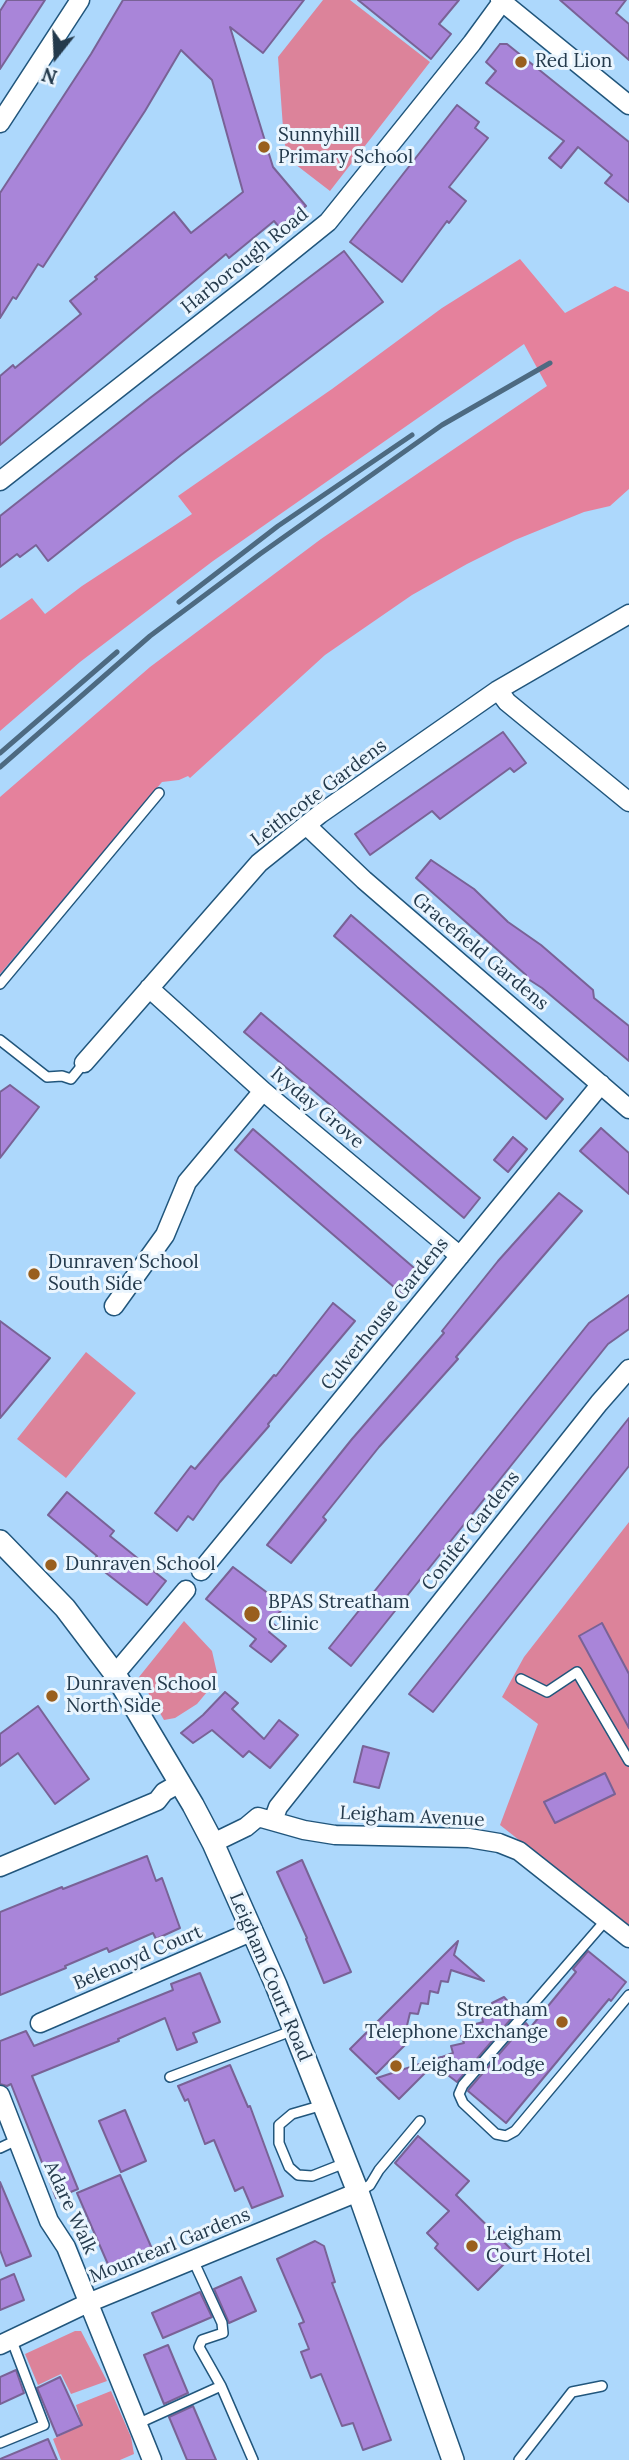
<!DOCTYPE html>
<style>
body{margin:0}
#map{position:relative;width:629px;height:2460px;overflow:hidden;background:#add8fc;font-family:Lora,serif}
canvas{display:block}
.north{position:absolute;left:21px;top:21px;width:70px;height:70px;-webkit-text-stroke:5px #eaf5fe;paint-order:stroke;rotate:198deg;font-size:19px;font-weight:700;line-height:28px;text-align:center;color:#243a4c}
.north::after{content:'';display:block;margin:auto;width:24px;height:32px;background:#243a4c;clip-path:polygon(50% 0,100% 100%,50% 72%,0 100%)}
</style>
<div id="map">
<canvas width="629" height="2460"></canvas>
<div class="north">N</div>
</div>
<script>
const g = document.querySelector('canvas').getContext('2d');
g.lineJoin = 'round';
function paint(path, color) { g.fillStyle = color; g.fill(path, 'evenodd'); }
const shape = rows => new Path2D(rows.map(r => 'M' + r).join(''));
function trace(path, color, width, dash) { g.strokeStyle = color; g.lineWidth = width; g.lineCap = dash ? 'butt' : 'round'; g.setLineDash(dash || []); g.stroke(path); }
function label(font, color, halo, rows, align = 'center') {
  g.font = font + ' Lora,serif'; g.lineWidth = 6; g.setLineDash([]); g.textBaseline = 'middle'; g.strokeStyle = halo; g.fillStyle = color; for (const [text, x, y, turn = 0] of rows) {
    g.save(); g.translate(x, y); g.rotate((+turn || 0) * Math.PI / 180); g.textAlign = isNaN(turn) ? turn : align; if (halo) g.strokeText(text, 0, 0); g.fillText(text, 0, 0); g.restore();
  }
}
const green = shape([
 [323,0,350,0,430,62,330,191,291,161,284,142,278,57],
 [86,1352,136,1393,66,1478,17,1439],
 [629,1522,629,1927,500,1825,538,1724,502,1697,524,1657],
 [184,1621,212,1651,217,1673,212,1686,197,1704,175,1718,164,1720,139,1677],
 [75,2331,81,2331,107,2381,71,2394,61,2374,38,2385,25,2354],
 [111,2391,131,2437,134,2454,120,2460,61,2460,53,2439,82,2425,76,2405]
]);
const forest = shape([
 [520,259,565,313,615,286,629,292,629,489,610,506,584,512,515,540,467,564,412,595,325,655,190,778,188,776,179,780,162,782,0,974,0,797,150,667,321,539,547,386,524,344,213,561,80,662,0,731,0,620,32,598,45,614,82,586,192,514,178,496,332,389,442,308]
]);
const building = shape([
 [7,0,45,0,0,69,0,11,7,0],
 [123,0,304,0,263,53,230,27,273,167,306,206,279,227,274,221,229,258,226,254,0,445,0,376,13,365,15,368,81,314,70,301,97,279,95,277,174,212,191,233,243,192,212,80,181,50,145,111,43,267,38,264,16,299,13,297,0,318,0,193,91,54,123,0],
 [358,0,459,0,439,24,451,34,431,59,358,0],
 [560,0,626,0,616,13,629,24,629,60,560,0],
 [500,44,507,44,629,142,629,202,605,183,612,175,578,147,561,168,549,158,564,141,486,83,496,71,486,62,500,44],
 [457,105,479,122,475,128,488,138,449,187,466,201,449,223,447,221,402,282,350,242,457,105],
 [344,251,383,302,181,455,48,561,36,545,20,557,17,554,0,567,0,516,150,398,344,251],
 [503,732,526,763,514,772,510,768,440,819,432,811,370,855,355,834,503,732],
 [431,860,474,889,508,922,541,945,593,990,594,998,629,1026,629,1061,542,988,525,977,526,975,416,878,431,860],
 [351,915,563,1099,546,1119,334,936,351,915],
 [261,1013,480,1198,464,1218,244,1032,261,1013],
 [10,1085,39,1107,0,1158,0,1092,10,1085],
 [601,1128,629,1153,629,1194,580,1151,601,1128],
 [253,1129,420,1273,402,1294,235,1150,253,1129],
 [513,1137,527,1149,508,1172,494,1160,513,1137],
 [559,1193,582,1211,456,1357,458,1359,379,1447,323,1517,326,1520,291,1563,267,1545,352,1439,444,1333,442,1331,498,1261,559,1193],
 [629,1295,629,1329,608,1344,351,1666,329,1648,589,1323,629,1295],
 [333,1303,355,1321,268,1424,269,1426,220,1482,193,1520,188,1516,177,1531,155,1513,191,1466,195,1469,274,1375,276,1376,333,1303],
 [0,1321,50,1358,0,1418,0,1321],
 [629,1418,629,1466,433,1712,409,1694,629,1418],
 [67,1492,114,1531,110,1536,166,1581,147,1605,92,1562,97,1556,48,1515,67,1492],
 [233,1567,285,1606,271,1622,276,1626,269,1632,286,1646,271,1662,250,1646,256,1639,206,1599,233,1567],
 [602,1623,629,1674,629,1728,579,1636,602,1623],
 [225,1692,238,1703,232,1709,264,1739,279,1720,298,1735,270,1768,249,1751,243,1757,212,1730,193,1743,181,1733,203,1715,225,1692],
 [38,1706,89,1779,55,1804,18,1753,0,1766,0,1734,38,1706],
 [363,1746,389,1753,379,1788,354,1782,363,1746],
 [605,1773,615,1794,555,1823,544,1802,605,1773],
 [147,1856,156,1881,162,1878,180,1928,156,1939,153,1933,109,1952,107,1948,65,1966,66,1968,0,1995,0,1912,62,1887,63,1889,147,1856],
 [302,1860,351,1972,324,1983,306,1939,307,1938,277,1872,302,1860],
 [458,1941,454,1955,484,1981,451,1970,448,1982,441,1981,438,1993,430,1991,428,2004,421,2003,418,2014,410,2013,404,2038,408,2042,376,2074,350,2049,458,1941],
 [588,1951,626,1982,611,2001,609,1999,506,2123,468,2091,469,2089,526,2023,530,2028,576,1972,573,1969,588,1951],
 [200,1973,220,2022,193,2033,197,2042,177,2050,165,2018,118,2039,119,2041,32,2076,78,2189,56,2198,11,2084,7,2086,0,2084,0,2041,26,2031,34,2046,173,1990,171,1984,200,1973],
 [504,1997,517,2012,457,2082,445,2073,442,2057,453,2053,451,2046,464,2043,461,2036,474,2032,472,2025,483,2022,481,2014,493,2010,492,2003,504,1997],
 [441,2057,399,2099,377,2078,441,2057],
 [230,2065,248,2107,250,2106,283,2196,252,2208,243,2187,235,2191,214,2140,205,2144,188,2099,185,2101,178,2086,230,2065],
 [125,2110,146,2161,121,2172,99,2121,125,2110],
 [418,2136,469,2181,456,2195,515,2253,478,2290,435,2248,438,2244,427,2233,449,2211,395,2163,418,2136],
 [120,2175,156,2258,127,2270,124,2263,110,2269,77,2193,120,2175],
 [0,2182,31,2256,6,2266,0,2250,0,2182],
 [315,2241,324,2246,335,2282,332,2283,391,2440,363,2450,353,2423,342,2426,321,2374,311,2378,301,2352,309,2349,299,2324,304,2322,277,2259,315,2241],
 [14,2274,24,2300,0,2310,0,2280,14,2274],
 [241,2277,256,2311,229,2323,214,2289,241,2277],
 [200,2292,212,2317,163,2338,152,2313,200,2292],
 [168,2345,188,2393,164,2404,144,2355,168,2345],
 [16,2370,24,2393,0,2404,0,2377,16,2370],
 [60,2377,82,2425,57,2436,37,2388,60,2377],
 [193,2406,216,2460,187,2460,169,2417,193,2406],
 [48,2439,57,2460,0,2460,0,2459,48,2439]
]);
const service = shape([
 [0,984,159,793],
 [0,1040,47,1077,62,1076,71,1079,84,1063],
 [521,1679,547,1692,577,1672,629,1761],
 [606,1920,463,2085,459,2094,463,2103,496,2134,506,2136,515,2131,629,1995],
 [170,2077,294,2030],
 [323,2105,292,2114,279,2125,279,2143,289,2167,298,2175,312,2176,345,2163],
 [0,2148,17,2140],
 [358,2192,370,2185,379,2170,420,2121],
 [193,2260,222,2323,223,2333,202,2340,199,2347,221,2386,253,2460],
 [137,2424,221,2386],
 [0,2443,44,2425,12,2341],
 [519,2460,572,2392,602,2386]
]);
const minor = shape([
 [500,0,629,105],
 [0,123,80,0],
 [0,481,255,281,328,222,472,43,502,2],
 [498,690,507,702,629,802],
 [306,825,364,880,629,1109],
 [149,988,263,1091,460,1256],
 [84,1063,259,863,320,814,498,690,629,614],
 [114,1306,165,1235,187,1182,263,1091],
 [201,1571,601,1084],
 [115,1674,186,1590],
 [273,1821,278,1807,599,1403,629,1369],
 [213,1843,246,1827,258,1817,304,1830,335,1835,469,1838,499,1843,519,1851,629,1938],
 [0,1867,157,1801,164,1792,180,1783],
 [40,2023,253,1931],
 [0,2095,49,2221,66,2247,152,2460],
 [0,2345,88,2303,358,2192]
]);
const tertiary = shape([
 [0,1541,65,1608,115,1674,193,1805,213,1843,276,1985,358,2192,453,2460]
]);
const rail = shape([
 [179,602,278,526,412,435],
 [0,753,117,652],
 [0,767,150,636,260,554,442,425,550,363]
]);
const markers = [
 [521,62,7,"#995f1e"],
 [264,147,7,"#995f1e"],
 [34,1274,7,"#995f1e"],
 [51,1565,7,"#995f1e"],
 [252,1614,9,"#995f1e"],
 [52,1696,7,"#995f1e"],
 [562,2022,7,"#995f1e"],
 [396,2066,7,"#995f1e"],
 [472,2246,7,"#995f1e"]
];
const poiNames = [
 ["Red Lion",535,62],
 ["Sunnyhill",278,136],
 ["Primary School",278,158],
 ["Dunraven School",48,1263],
 ["South Side",48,1285],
 ["Dunraven School",65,1565],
 ["BPAS Streatham",268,1603],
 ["Clinic",268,1625],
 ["Dunraven School",66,1685],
 ["North Side",66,1707],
 ["Streatham",548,2011,"right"],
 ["Telephone Exchange",548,2033,"right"],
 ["Leigham Lodge",410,2066],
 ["Leigham",486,2235],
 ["Court Hotel",486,2257]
];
const streetNames = [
 ["Harborough Road",245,261,-39],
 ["Leithcote Gardens",319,793,-37],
 ["Gracefield Gardens",480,952,40],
 ["Ivyday Grove",317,1108,40],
 ["Culverhouse Gardens",385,1314,-51],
 ["Conifer Gardens",471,1531,-52],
 ["Leigham Avenue",412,1817,3],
 ["Belenoyd Court",138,1958,-23],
 ["Leigham Court Road",270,1977,67],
 ["Adare Walk",70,2208,65],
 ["Mountearl Gardens",170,2246,-22]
];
paint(green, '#dc839a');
paint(forest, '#e5819c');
paint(building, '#a985d9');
trace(building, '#796296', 2);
trace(service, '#21567c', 12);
trace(minor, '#21567c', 21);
trace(tertiary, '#21567c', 24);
trace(service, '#fff', 9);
trace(minor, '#fff', 18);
trace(tertiary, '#fff', 21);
trace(rail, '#4d6a81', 5);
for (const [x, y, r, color] of markers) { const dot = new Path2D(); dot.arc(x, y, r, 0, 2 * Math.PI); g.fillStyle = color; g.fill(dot); trace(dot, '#eaf5fe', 2.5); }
label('19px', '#243a4c', '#eaf5fe', poiNames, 'left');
label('19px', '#243a4c', '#eaf5fe', streetNames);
</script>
